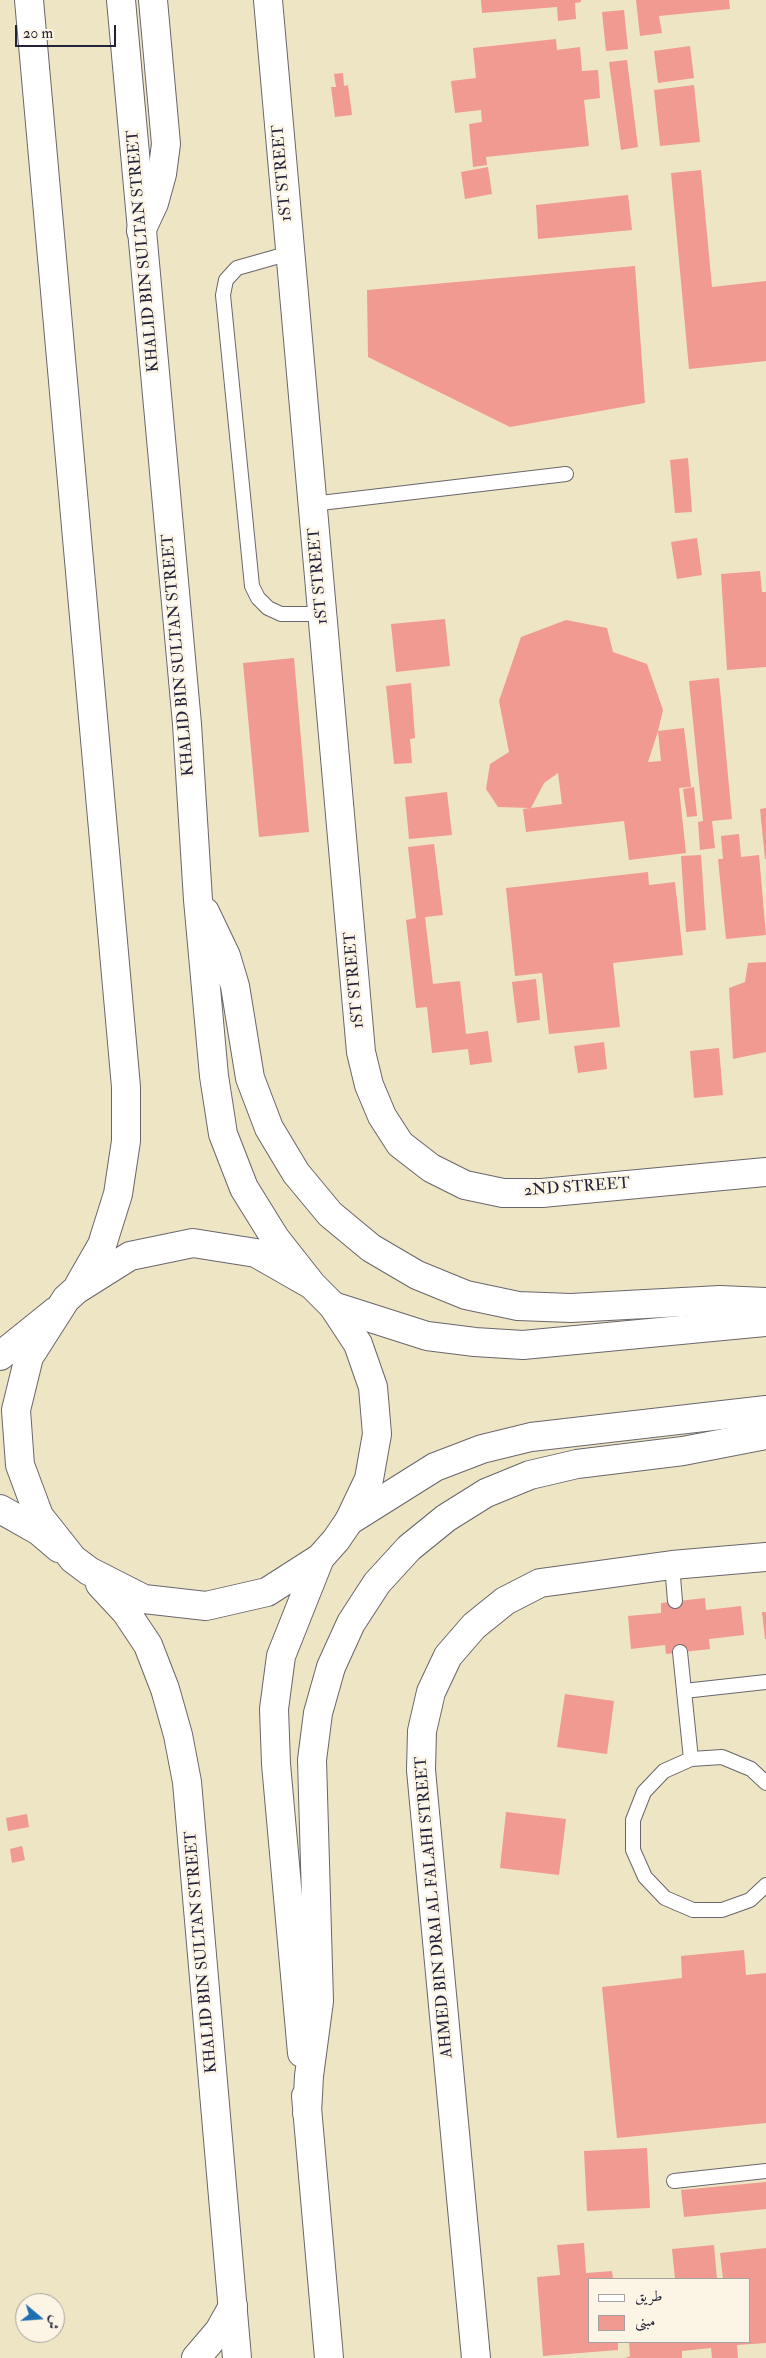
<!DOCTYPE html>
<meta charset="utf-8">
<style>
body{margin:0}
#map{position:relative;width:766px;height:2358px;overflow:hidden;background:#eee5c5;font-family:"IM FELL Double Pica",Amiri,serif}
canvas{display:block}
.legend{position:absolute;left:588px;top:2278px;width:162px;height:65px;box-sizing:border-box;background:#fcf5e5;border:1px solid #a5a1a1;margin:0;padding:6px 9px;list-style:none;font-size:15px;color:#22223b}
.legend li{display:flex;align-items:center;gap:10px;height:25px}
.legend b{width:25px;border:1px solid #a5a1a1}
.north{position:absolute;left:15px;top:2293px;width:50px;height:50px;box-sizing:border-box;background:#fcf5e5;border:1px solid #a5a1a1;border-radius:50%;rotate:108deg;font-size:14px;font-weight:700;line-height:20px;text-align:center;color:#22223b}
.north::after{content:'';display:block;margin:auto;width:18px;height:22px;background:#1f6fb2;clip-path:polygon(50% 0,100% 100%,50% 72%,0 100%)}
.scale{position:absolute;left:15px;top:25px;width:101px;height:22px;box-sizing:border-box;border:2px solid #22223b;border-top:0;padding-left:6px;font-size:15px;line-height:18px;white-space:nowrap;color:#22223b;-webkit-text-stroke:4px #fcf5e5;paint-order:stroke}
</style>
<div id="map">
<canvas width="766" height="2358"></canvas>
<ul class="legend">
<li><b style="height:6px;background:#fff"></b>طريق</li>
<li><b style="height:14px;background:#f09a92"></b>مبنى</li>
</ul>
<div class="north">ش</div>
<div class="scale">20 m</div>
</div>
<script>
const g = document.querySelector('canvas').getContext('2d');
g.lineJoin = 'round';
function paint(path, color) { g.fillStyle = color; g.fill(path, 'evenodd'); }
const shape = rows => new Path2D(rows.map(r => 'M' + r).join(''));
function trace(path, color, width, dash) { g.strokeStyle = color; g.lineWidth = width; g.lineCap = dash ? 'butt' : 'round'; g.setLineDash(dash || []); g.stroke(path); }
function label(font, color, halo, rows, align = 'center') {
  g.font = font + ' "IM FELL Double Pica",serif'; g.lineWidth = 5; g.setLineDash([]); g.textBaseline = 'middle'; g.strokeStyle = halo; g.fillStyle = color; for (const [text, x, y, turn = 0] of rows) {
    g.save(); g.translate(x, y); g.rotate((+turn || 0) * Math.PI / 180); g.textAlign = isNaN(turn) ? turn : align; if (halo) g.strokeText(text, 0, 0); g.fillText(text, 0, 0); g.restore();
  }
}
const building = shape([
 [481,0,581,0,581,2,575,3,576,19,558,21,557,7,482,13],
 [636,0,729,0,730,9,659,16,662,33,640,36],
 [624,10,628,49,606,51,602,12],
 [556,39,557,50,580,47,582,71,598,70,600,98,584,100,589,146,486,157,487,165,473,167,469,124,482,122,481,110,455,113,451,81,476,78,473,48],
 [690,46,694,78,658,83,654,51],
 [627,60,638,147,621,150,609,62],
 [343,73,344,86,348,85,352,115,335,117,331,87,336,87,334,74],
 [694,85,700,142,660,146,654,90],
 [488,167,492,194,465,199,461,172],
 [701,170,712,287,766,281,766,361,689,369,671,173],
 [628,195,632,230,538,239,536,205],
 [635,266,645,403,510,427,368,357,367,290],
 [688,458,692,512,675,513,670,460],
 [697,538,702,575,677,579,671,542],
 [760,571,762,592,766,592,766,667,727,670,721,574],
 [445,619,450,666,396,672,391,624],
 [566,620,607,628,613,652,647,664,663,710,658,731,684,728,691,787,679,788,686,853,629,860,624,821,526,832,523,809,562,804,558,773,544,783,531,808,498,807,486,789,490,764,509,752,499,701,521,637],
 [658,731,661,761,648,762],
 [294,658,309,832,259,837,243,663],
 [719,678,732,819,712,821,715,848,700,850,698,822,703,821,689,681],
 [411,683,415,738,410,739,412,763,394,764,386,686],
 [694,787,697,816,687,817,683,789],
 [447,792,452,835,409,839,405,797],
 [766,808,766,859,765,859,760,809],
 [739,834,741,857,759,855,766,935,726,939,718,859,723,859,721,836],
 [434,844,443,915,425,917,433,984,460,981,466,1034,488,1031,492,1062,470,1065,468,1049,432,1053,427,1007,416,1008,406,920,416,918,408,847],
 [701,855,706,930,686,932,681,856],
 [648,872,649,885,675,882,683,955,613,963,620,1027,549,1034,542,973,515,976,506,888],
 [766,962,766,1052,733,1059,729,988,745,982,748,963],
 [536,979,540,1020,517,1023,512,982],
 [604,1042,607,1069,578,1073,574,1046],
 [719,1048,723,1095,694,1098,690,1051],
 [705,1598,706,1610,741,1606,744,1635,709,1639,710,1649,666,1654,665,1645,631,1649,628,1616,661,1613,661,1603],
 [762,1612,766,1612,766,1639,765,1639],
 [565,1694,614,1701,607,1754,557,1747],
 [506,1812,566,1819,559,1875,500,1868],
 [27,1814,29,1827,8,1831,6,1818],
 [22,1846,25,1860,12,1863,10,1849],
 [744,1950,746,1975,766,1973,766,2123,617,2138,602,1987,682,1978,681,1956],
 [647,2148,650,2208,587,2211,584,2151],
 [766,2182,766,2209,684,2217,681,2190],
 [584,2243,586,2273,612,2271,613,2279,590,2279,590,2342,618,2342,618,2350,543,2356,537,2277,560,2275,557,2245],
 [714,2245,717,2279,675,2279,672,2249],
 [766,2248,766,2343,737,2345,738,2358,712,2358,711,2348,682,2351,682,2358,625,2358,630,2356,629,2342,750,2342,750,2279,723,2279,720,2253]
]);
const lane = shape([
 [290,253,237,268,226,280,223,295,252,586,258,598,268,608,281,614,322,614],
 [312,504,566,474],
 [672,1565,675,1601],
 [680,1652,691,1759],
 [684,1691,766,1682],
 [766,1783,751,1769,722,1757,691,1759,664,1771,644,1792,633,1820,633,1850,645,1877,665,1898,693,1910,722,1910,750,1900,766,1885],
 [674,2181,766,2171]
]);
const street = shape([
 [268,0,361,1052,369,1085,382,1116,400,1144,431,1168,465,1185,503,1193,542,1193,766,1172],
 [141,231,154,203,162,174,166,144,153,0],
 [0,1356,56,1311],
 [0,1509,39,1531,59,1548],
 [196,2358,219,2331,233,2306],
 [476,2358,421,1770,422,1731,431,1692,448,1656,474,1626,505,1601,540,1583,672,1565,766,1557]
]);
const secondary = shape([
 [333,1306,427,1336,475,1342,523,1345,766,1322],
 [349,1521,435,1467,482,1449,531,1437,766,1410]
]);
const primary = shape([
 [29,0,126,1087,126,1141,118,1194,102,1245,79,1285],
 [121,0,187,724,198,900,214,1076,223,1134,244,1188,275,1238,312,1285,333,1306,358,1344,373,1387,377,1434,369,1479,349,1521,336,1540,320,1558,267,1592,206,1606,144,1599,89,1571,73,1559,39,1516,20,1465,16,1410,29,1357,66,1299,76,1290,130,1256,193,1243,256,1253,312,1285],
 [205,912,226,956,235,986,250,1078,269,1128,296,1173,330,1214,371,1248,417,1275,466,1295,518,1306,571,1308,720,1300,766,1302],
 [100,1584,126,1612,148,1645,165,1689,178,1735,187,1782,237,2358],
 [302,2053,276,1764,274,1709,281,1656,320,1558],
 [306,2096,329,2358],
 [307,2113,309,2076,319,2001,312,1760,318,1713,331,1667,351,1623,377,1583,409,1548,446,1518,486,1493,530,1475,577,1464,683,1451,766,1435]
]);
const streetNames = [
 ["1ST STREET",283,173,-95],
 ["KHALID BIN SULTAN STREET",144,251,-95],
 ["1ST STREET",319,576,-95],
 ["KHALID BIN SULTAN STREET",179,655,-95],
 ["1ST STREET",355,980,-95],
 ["2ND STREET",577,1188,-4],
 ["AHMED BIN DRAI AL FALAHI STREET",435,1907,-95],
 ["KHALID BIN SULTAN STREET",202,1952,-95]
];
paint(building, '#f09a92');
trace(lane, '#69666b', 16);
trace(street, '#69666b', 30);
trace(secondary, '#69666b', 30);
trace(primary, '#69666b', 30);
trace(lane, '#fff', 14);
trace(street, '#fff', 28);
trace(secondary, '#fff', 28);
trace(primary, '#fff', 28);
label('16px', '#22223b', '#fcf5e5', streetNames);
</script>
